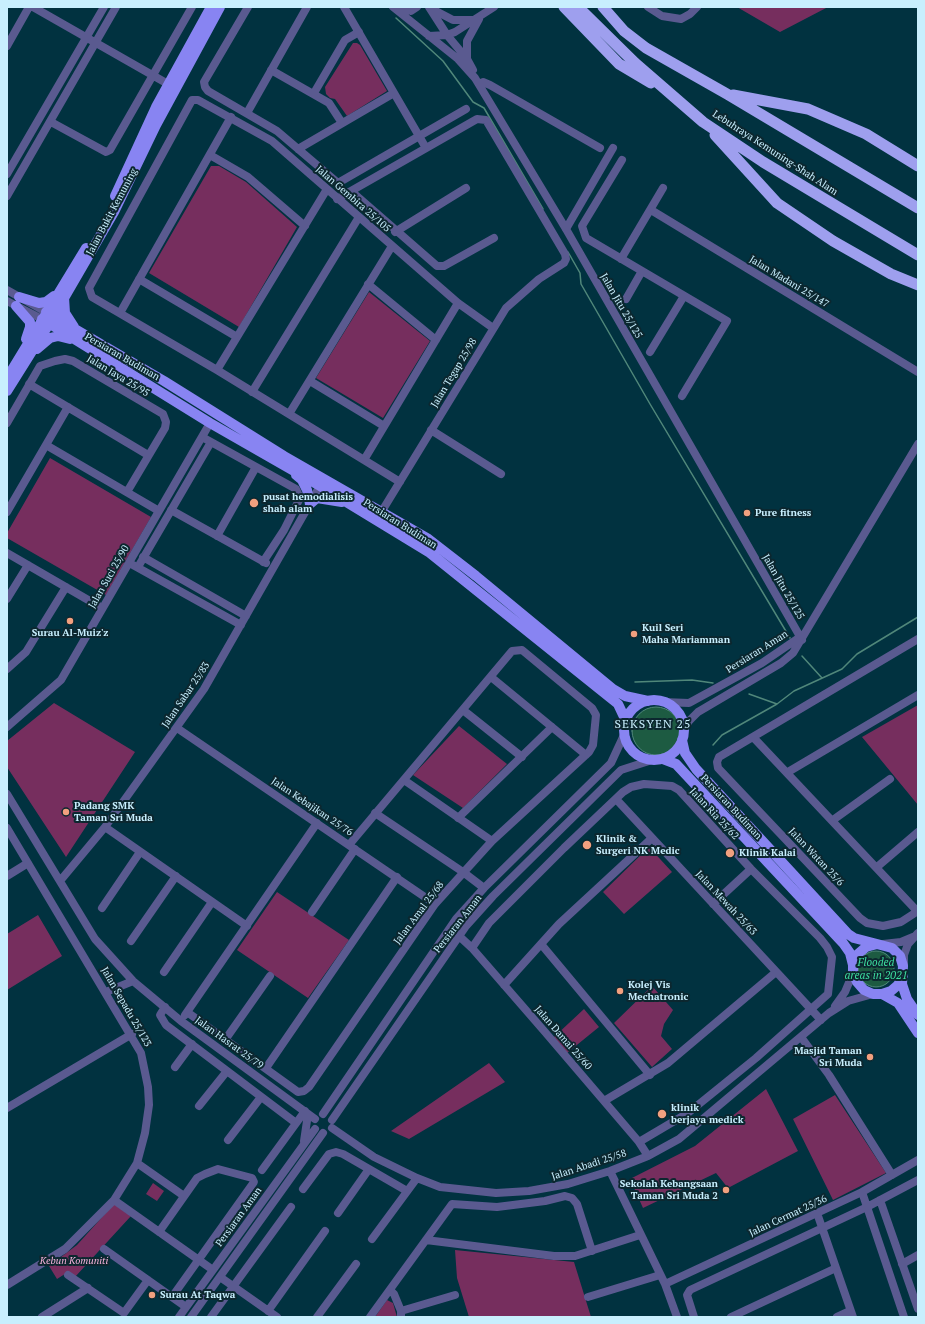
<!DOCTYPE html>
<style>
body{margin:0}
#map{position:relative;width:925px;height:1324px;overflow:hidden;background:#013240;font-family:"PT Serif",serif}
canvas{display:block}
.frame{position:absolute;inset:0;border:8px solid #c8effe;pointer-events:none}
</style>
<div id="map">
<canvas width="925" height="1324"></canvas>
<div class="frame"></div>
</div>
<script>
const g = document.querySelector('canvas').getContext('2d');
g.lineJoin = 'round';
function paint(path, color) { g.fillStyle = color; g.fill(path, 'evenodd'); }
const shape = rows => new Path2D(rows.map(r => 'M' + r).join(''));
function trace(path, color, width, dash) { g.strokeStyle = color; g.lineWidth = width; g.lineCap = dash ? 'butt' : 'round'; g.setLineDash(dash || []); g.stroke(path); }
function label(font, color, halo, rows, align = 'center') {
  g.font = font + ' "PT Serif",serif'; g.lineWidth = 4; g.setLineDash([]); g.textBaseline = 'middle'; g.strokeStyle = halo; g.fillStyle = color; for (const [text, x, y, turn = 0] of rows) {
    g.save(); g.translate(x, y); g.rotate((+turn || 0) * Math.PI / 180); g.textAlign = isNaN(turn) ? turn : align; if (halo) g.strokeText(text, 0, 0); g.fillText(text, 0, 0); g.restore();
  }
}
const green = shape([
 [737,7,828,7,780,32],
 [353,43,357,43,360,45,387,91,347,116,335,99,330,98,326,94,325,87],
 [211,166,219,166,246,182,297,227,239,327,149,273],
 [369,292,430,341,383,418,316,378],
 [50,458,151,517,106,595,7,538,7,533],
 [54,703,135,752,66,857,7,767,7,741],
 [918,705,918,805,862,737],
 [459,726,507,764,463,808,413,775],
 [649,847,672,872,624,914,603,892],
 [277,892,349,940,308,998,237,950],
 [38,915,62,956,7,990,7,934],
 [652,986,673,1010,664,1024,661,1036,672,1049,652,1067,614,1023],
 [584,1009,599,1027,567,1053,554,1037],
 [489,1063,505,1082,409,1139,391,1131],
 [766,1089,798,1151,728,1188,716,1173,643,1208,630,1179,695,1146],
 [835,1095,886,1173,833,1200,793,1119],
 [153,1183,164,1191,157,1201,146,1194],
 [114,1204,131,1216,75,1277,68,1272,57,1279,49,1266,77,1245],
 [455,1250,574,1262,591,1317,469,1317,457,1278],
 [387,1300,393,1303,397,1317,375,1317]
]);
const water = shape([
 '632 731a24 24 0 1 1 48 0a24 24 0 1 1-48 0Z',
 '858 969a18 18 0 1 1 36 0a18 18 0 1 1-36 0Z'
]);
const stream = shape([
 [396,18,443,61,473,102,484,108,543,209],
 [568,252,580,273,581,284,650,404,790,638],
 [802,656,822,678],
 [635,682,692,680,713,683],
 [749,694,777,704],
 [713,745,722,735,777,704,794,691,842,669,857,654,918,617]
]);
const minor = shape([
 [33,7,168,84],
 [248,7,204,82,205,87,208,91,277,131,338,183,466,109],
 [344,7,426,148],
 [393,7,458,59,475,78,566,229,802,640],
 [398,7,411,11,417,7],
 [429,7,447,35,467,59,473,70],
 [648,7,662,16,681,19,690,14,697,7],
 [432,9,453,20,473,20],
 [429,36,447,35,455,32,494,7],
 [7,46,29,7],
 [467,59,467,41,479,19],
 [271,70,329,103,342,123],
 [479,84,483,82,490,85,600,148],
 [314,93,345,40,359,32],
 [247,113,307,7],
 [51,122,106,152,110,150,192,7],
 [298,149,394,93],
 [210,155,248,177,305,226],
 [622,160,582,226,586,238,727,321,682,396],
 [7,174,104,7],
 [351,191,437,266,444,266,494,238],
 [7,196,116,7],
 [337,199,477,119,486,120,565,254,566,259,564,263,539,279,506,308,382,511],
 [651,210,918,372],
 [566,229,613,148],
 [395,232,466,188],
 [621,259,663,188],
 [139,279,237,337],
 [368,284,436,340],
 [7,290,46,312],
 [626,299,642,271],
 [7,301,42,319],
 [120,313,231,117],
 [650,352,684,296],
 [217,370,327,189],
 [310,381,384,426],
 [29,384,148,455],
 [252,392,359,217],
 [289,414,392,246],
 [7,423,40,366,55,361,65,359,73,361,163,414,166,422,165,428,127,492],
 [431,430,501,474],
 [202,437,296,489,300,498,284,530,263,562],
 [46,445,159,511],
 [364,460,458,303],
 [400,482,217,370,92,297,89,288,192,100,198,100,272,141,458,303,493,328],
 [171,510,266,563],
 [7,512,68,407],
 [217,536,256,467],
 [7,553,102,608],
 [143,557,246,616],
 [133,565,241,625],
 [138,567,211,442],
 [7,599,28,565],
 [918,639,719,757,717,762,718,768,860,918,867,923,883,926,901,922,918,911],
 [7,669,26,652,66,587],
 [491,677,586,755],
 [663,702,689,703,762,663,803,635],
 [463,710,522,757],
 [7,727,61,680,210,423],
 [177,728,435,904],
 [684,730,689,721,698,712,781,663,793,653,918,444],
 [753,737,917,911],
 [788,772,918,695],
 [404,780,492,841],
 [7,794,95,939,133,981,181,1021,315,1119],
 [616,799,821,1020],
 [375,813,463,872,484,888],
 [458,818,552,727],
 [833,820,890,779],
 [105,827,247,926],
 [7,828,141,1053,148,1087,149,1105,145,1133,137,1163,114,1200,65,1249,7,1285],
 [877,867,918,832],
 [7,876,28,863],
 [60,881,105,827,204,689,320,486],
 [713,904,751,869],
 [102,908,140,852],
 [312,912,355,849],
 [459,936,472,948,545,1032,639,1142,648,1156],
 [131,941,176,876],
 [541,944,650,1075],
 [883,944,901,942,913,937],
 [472,948,489,923,564,848,623,792,631,787,644,784,672,786,679,790,751,869,820,938,827,947,832,957,828,994,756,1058,688,1113,639,1142],
 [904,965,904,955,908,944,918,933],
 [164,972,212,902],
 [504,985,559,924,652,838],
 [106,992,133,981],
 [835,1006,845,992,853,973],
 [165,1007,160,1015,166,1025,296,1123],
 [187,1012,298,1092,304,1091,309,1087,435,904,492,841,589,752,593,745,596,715,592,708,522,650,512,651,349,845],
 [185,1015,317,823],
 [801,1037,829,1075,892,1175],
 [225,1040,270,976],
 [175,1067,192,1044],
 [266,1068,397,877],
 [604,1101,668,1063,776,972],
 [199,1106,227,1071],
 [7,1108,132,1034],
 [323,1114,456,919,484,888,611,763,624,735],
 [332,1120,466,926,493,896,621,770,652,760],
 [332,1128,374,1157,417,1178,440,1187,496,1193,529,1191,568,1184,610,1171,648,1156,679,1139,829,1013,848,1001,873,994],
 [228,1140,261,1097],
 [304,1141,308,1114],
 [137,1163,184,1196],
 [262,1170,305,1111],
 [610,1171,665,1284,677,1317],
 [303,1189,329,1154,336,1152,343,1154,407,1191],
 [862,1192,904,1317],
 [114,1200,213,1270],
 [880,1200,918,1309],
 [338,1213,369,1169],
 [817,1213,853,1317],
 [159,1232,197,1178,205,1174,218,1169,252,1178,254,1182,172,1297],
 [372,1239,417,1178],
 [426,1240,554,1256,575,1256,640,1235],
 [104,1249,186,1307],
 [902,1264,918,1255],
 [68,1275,124,1313,148,1280],
 [220,1277,277,1317],
 [665,1284,862,1192,918,1160],
 [390,1290,394,1294,401,1311,401,1317],
 [588,1297,660,1275],
 [268,1311,325,1231],
 [401,1311,455,1295],
 [42,1317,88,1288],
 [179,1317,315,1129],
 [191,1317,323,1133],
 [211,1317,291,1207],
 [317,1317,356,1264],
 [370,1317,452,1204,497,1207,545,1201,565,1196,572,1198,577,1204,592,1251],
 [694,1317,687,1295,690,1290,867,1207,918,1180],
 [731,1317,836,1268],
 [837,1317,850,1311]
]);
const major = shape([
 [115,196,156,107,211,7],
 [19,297,39,303,46,302,54,296],
 [64,297,65,313,74,327],
 [16,306,30,322,30,327,26,339],
 [46,312,164,381,284,456,427,538,476,576,613,689,625,696,648,701],
 [42,319,210,423,320,486,430,553,607,695,618,704,626,721],
 [37,349,50,338,58,336,70,339],
 [7,378,86,248],
 [7,391,49,324,114,212,156,125,220,7],
 [296,475,302,480,307,490,310,504,317,498,342,502],
 '624 730a30 30 0 1 1 60 0a30 30 0 1 1-60 0Z',
 [682,740,685,753,696,769,848,934,854,938,877,944],
 [663,759,676,764,843,943,850,953,853,965],
 [903,976,898,985,891,991,882,994,873,994,864,990,857,982,853,973,853,965,858,954,866,947,877,944,892,948,900,956,903,966,902,984,907,999,918,1015],
 [882,994,898,1003,918,1033]
]);
const highway = shape([
 [564,7,619,64,651,83],
 [578,7,635,63,703,122,763,162,918,255],
 [603,7,624,31,646,48,727,94,918,208],
 [733,95,808,109,866,134,918,166],
 [715,135,777,203,833,241,891,274,918,285]
]);
const markers = [
 [254,503,5,"#f2a07f"],
 [747,513,4,"#f2a07f"],
 [70,621,4,"#f2a07f"],
 [634,634,4,"#f2a07f"],
 [66,812,4,"#f2a07f"],
 [587,845,5,"#f2a07f"],
 [730,853,5,"#f2a07f"],
 [620,991,4,"#f2a07f"],
 [870,1057,4,"#f2a07f"],
 [662,1114,5,"#f2a07f"],
 [726,1190,4,"#f2a07f"],
 [152,1295,4,"#f2a07f"]
];
const streetNames = [
 ["Lebuhraya Kemuning-Shah Alam",775,153,33],
 ["Jalan Gembira 25/105",353,199,41],
 ["Jalan Bukit Kemuning",112,212,-62],
 ["Jalan Madani 25/147",789,282,31],
 ["Jalan Jitu 25/125",621,306,60],
 ["Persiaran Budiman",122,357,30],
 ["Jalan Tegap 25/98",454,373,-59],
 ["Jalan Jaya 25/95",118,376,31],
 ["Persiaran Budiman",400,524,32],
 ["Jalan Suci 25/90",109,577,-60],
 ["Jalan Jitu 25/125",783,587,60],
 ["Persiaran Aman",757,652,-32],
 ["Jalan Sabar 25/83",186,695,-56],
 ["Jalan Kebajikan 25/76",312,807,34],
 ["Persiaran Budiman",731,807,47],
 ["Jalan Ria 25/62",714,814,47],
 ["Jalan Watan 25/6",816,857,47],
 ["Jalan Mewah 25/63",726,903,47],
 ["Jalan Amal 25/68",419,913,-53],
 ["Persiaran Aman",458,924,-52],
 ["Jalan Sepadu 25/123",126,1007,60],
 ["Jalan Damai 25/60",563,1038,49],
 ["Jalan Hasrat 25/79",229,1043,36],
 ["Jalan Abadi 25/58",589,1165,-18],
 ["Jalan Cermat 25/36",788,1216,-25],
 ["Persiaran Aman",239,1217,-54]
];
const poiNames = [
 ["pusat hemodialisis",263,497],
 ["shah alam",263,509],
 ["Pure fitness",755,513],
 ["Kuil Seri",642,628],
 ["Maha Mariamman",642,640],
 ["Surau Al-Muiz'z",70,633,"center"],
 ["Padang SMK",74,806],
 ["Taman Sri Muda",74,818],
 ["Klinik &",596,839],
 ["Surgeri NK Medic",596,851],
 ["Klinik Kalai",739,853],
 ["Kolej Vis",628,985],
 ["Mechatronic",628,997],
 ["Masjid Taman",862,1051,"right"],
 ["Sri Muda",862,1063,"right"],
 ["klinik",671,1108],
 ["berjaya medick",671,1120],
 ["Sekolah Kebangsaan",718,1184,"right"],
 ["Taman Sri Muda 2",718,1196,"right"],
 ["Surau At Taqwa",160,1295]
];
const parkNames = [
 ["Kebun Komuniti",74,1261]
];
const waterNames = [
 ["Flooded",876,963],
 ["areas in 2021",876,976]
];
const quarterNames = [
 ["SEKSYEN 25",653,725]
];
paint(green, '#762e5e');
paint(water, '#1d5b42');
trace(water, '#50877a', 1);
trace(stream, '#50877a', 1.5);
trace(minor, '#5a5a90', 8);
trace(major, '#8884f2', 10);
trace(highway, '#9e9fee', 11);
for (const [x, y, r, color] of markers) { const dot = new Path2D(); dot.arc(x, y, r, 0, 2 * Math.PI); g.fillStyle = color; g.fill(dot); trace(dot, '#0c272f', 1.5); }
label('10px', '#c8effe', '#0c272f', streetNames);
label('bold 10px', '#c8effe', '#0c272f', poiNames, 'left');
label('italic 10px', '#f7b3dc', '#0c272f', parkNames);
label('italic 11px', '#3ddd9f', '#0c272f', waterNames);
g.letterSpacing = '1px';
label('12px', '#c8effe', '#0c272f', quarterNames);
g.letterSpacing = '0px';
</script>
